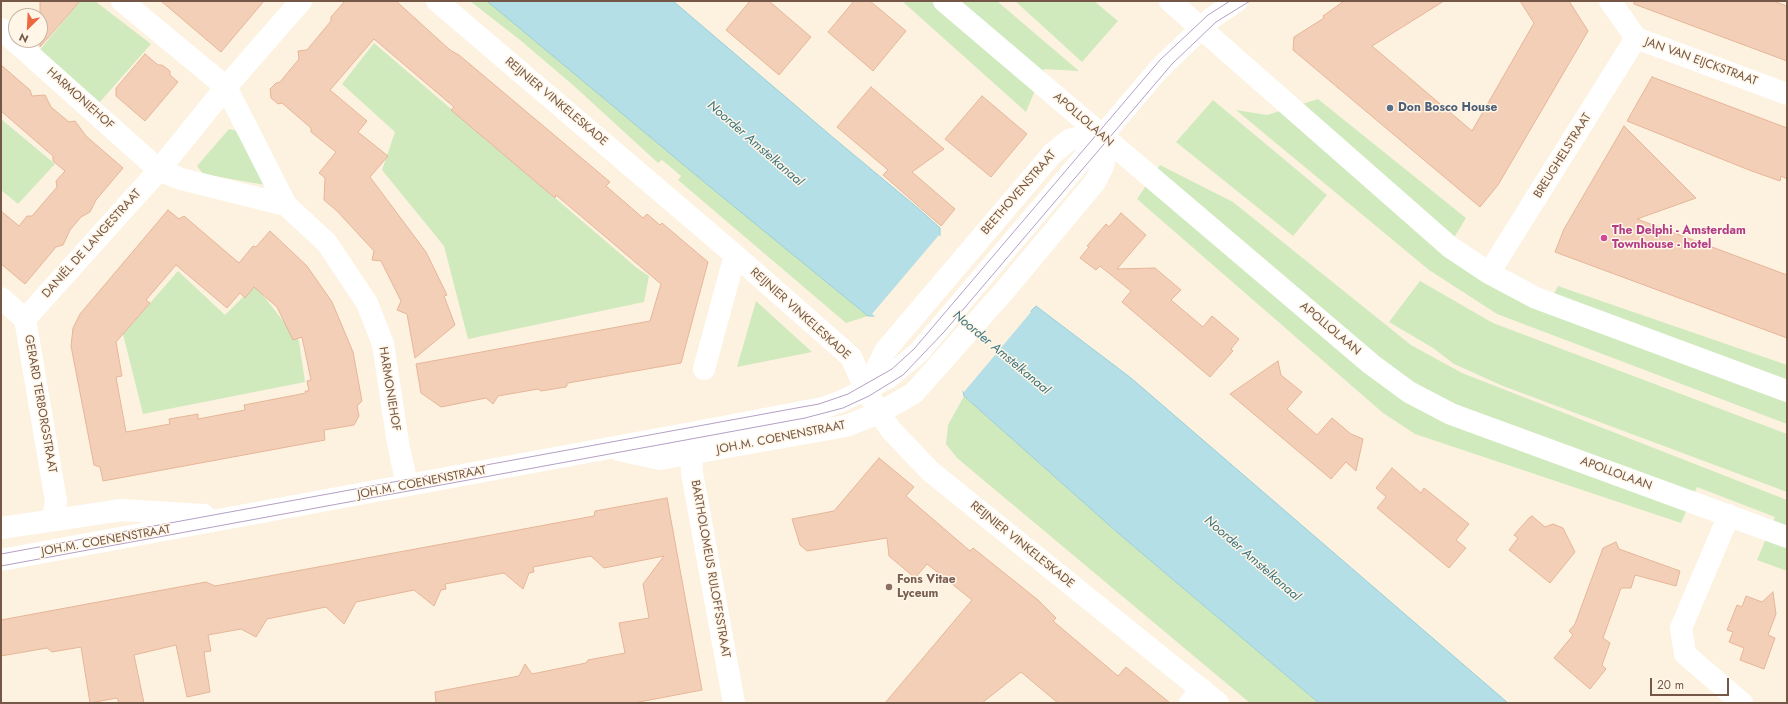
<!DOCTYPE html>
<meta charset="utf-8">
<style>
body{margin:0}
#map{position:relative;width:1788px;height:704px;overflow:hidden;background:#fdf2e0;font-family:Jost,sans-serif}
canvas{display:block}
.frame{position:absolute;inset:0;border:2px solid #745747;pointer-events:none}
.north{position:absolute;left:8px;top:8px;width:40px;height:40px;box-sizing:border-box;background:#fff6e7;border:1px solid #c7b6a7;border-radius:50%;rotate:204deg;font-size:11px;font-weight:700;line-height:16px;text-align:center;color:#745747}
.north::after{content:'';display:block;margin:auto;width:14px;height:18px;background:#eb6841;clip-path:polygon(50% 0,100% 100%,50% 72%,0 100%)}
.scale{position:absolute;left:1650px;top:678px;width:79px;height:18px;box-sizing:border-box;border:2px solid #745747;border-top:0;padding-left:5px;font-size:12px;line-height:14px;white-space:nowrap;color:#745747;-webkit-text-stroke:3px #fff6e7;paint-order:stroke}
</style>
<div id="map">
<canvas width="1788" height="704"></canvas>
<div class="frame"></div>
<div class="north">N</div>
<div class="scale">20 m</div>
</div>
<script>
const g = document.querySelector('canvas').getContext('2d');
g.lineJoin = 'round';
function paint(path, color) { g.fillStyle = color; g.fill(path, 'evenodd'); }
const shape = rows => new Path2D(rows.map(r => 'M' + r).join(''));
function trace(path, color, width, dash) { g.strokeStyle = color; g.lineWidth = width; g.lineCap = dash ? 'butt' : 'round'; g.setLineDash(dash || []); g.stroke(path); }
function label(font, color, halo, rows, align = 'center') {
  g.font = font + ' Jost,sans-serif'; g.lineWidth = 3; g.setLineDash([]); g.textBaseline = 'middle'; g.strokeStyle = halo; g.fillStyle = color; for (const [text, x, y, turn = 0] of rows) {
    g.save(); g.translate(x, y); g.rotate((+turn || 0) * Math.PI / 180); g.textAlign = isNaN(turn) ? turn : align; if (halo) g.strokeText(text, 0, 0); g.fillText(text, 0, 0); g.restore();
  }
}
const green = shape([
 [80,1,95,1,151,44,99,103,38,52],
 [470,1,488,1,868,316,846,323,678,180,681,176,662,160,658,163,574,86,520,40],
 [902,1,997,1,1079,71,1044,69,1026,112],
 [1015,1,1094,1,1118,21,1082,62],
 [374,43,637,268,649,276,644,302,468,339,444,246,382,170,395,132,342,84],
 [1318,99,1466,218,1444,254,1548,305,1558,286,1787,365,1787,424,1497,314,1429,270,1236,110,1267,115],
 [1213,100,1327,195,1293,236,1176,142],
 [1,119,55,164,18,204,1,190],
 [229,129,241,132,265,185,203,174,197,166],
 [1160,165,1233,202,1411,345,1462,373,1787,500,1787,571,1757,560,1775,517,1697,487,1681,523,1415,434,1383,413,1137,199],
 [178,271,225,315,255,285,299,341,305,382,143,414,123,334],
 [1420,281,1493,323,1787,434,1787,492,1503,386,1454,364,1433,348,1389,322],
 [756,301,812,352,737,367],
 [964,396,1118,533,1319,703,1250,703,957,458,946,444,948,425]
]);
const water = shape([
 [487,1,673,1,836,140,919,209,940,228,940,238,1009,297,1030,312,1036,306,1131,378,1508,703,1319,703,1118,533,964,396,962,386,876,316,868,316,709,186,487,1]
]);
const pier = shape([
 [939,235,1031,312,964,392,872,314]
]);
const building = shape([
 [40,1,80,1,40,47,40,1],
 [161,1,264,1,221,52,161,1],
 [345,1,396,1,450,50,459,55,610,182,606,186,643,218,647,214,660,225,662,223,708,262,681,363,568,383,566,387,541,391,538,389,498,396,493,404,486,398,441,407,421,393,416,364,650,321,661,284,556,195,555,198,451,110,454,107,374,39,330,90,367,121,358,132,388,156,370,177,426,252,447,295,444,296,455,325,415,358,407,314,397,310,401,301,381,261,372,260,374,251,337,211,324,200,325,178,319,173,336,152,311,132,311,128,282,103,278,104,271,98,270,89,276,83,280,82,299,59,298,51,307,50,331,21,331,17,345,1],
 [750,1,769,1,811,37,779,75,726,30,750,1],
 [854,1,870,1,906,31,873,71,828,32,854,1],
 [1344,1,1444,1,1372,46,1472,131,1534,23,1520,1,1569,1,1588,31,1498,185,1480,207,1293,50,1294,37,1324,18,1323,16,1344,1],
 [1634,1,1773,1,1787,6,1787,61,1634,4,1634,1],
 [145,54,158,65,162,65,170,71,170,75,178,82,145,121,116,96,116,88,145,54],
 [1,65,30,90,32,96,45,95,51,107,69,122,75,121,86,136,123,168,96,200,90,212,81,217,70,230,63,245,56,247,25,284,1,264,1,211,19,226,27,216,32,216,57,187,56,181,65,171,53,161,53,156,1,111,1,65],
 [1652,77,1787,128,1787,179,1781,176,1780,181,1749,170,1627,121,1652,77],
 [871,87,944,149,912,172,955,209,941,226,883,175,888,170,837,127,871,87],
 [982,96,1027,134,991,177,945,139,982,96],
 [1624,126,1696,198,1637,219,1787,275,1787,338,1555,252,1564,229,1624,126],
 [168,210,179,219,184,216,239,263,253,246,256,247,270,231,307,266,332,302,353,352,362,401,357,406,359,416,354,425,324,430,325,440,103,481,100,467,94,465,71,346,73,328,80,314,168,210],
 [176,265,227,308,240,293,245,298,254,287,277,307,293,340,302,337,311,380,307,381,309,391,305,391,306,393,244,405,245,410,198,419,198,414,169,419,170,424,126,432,116,377,122,376,116,342,150,303,146,300,176,265],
 [1121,213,1146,235,1117,269,1155,268,1181,290,1171,300,1203,327,1212,316,1239,339,1231,349,1233,351,1210,377,1122,302,1131,291,1100,266,1096,270,1080,258,1089,247,1087,246,1106,224,1109,227,1121,213],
 [1278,361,1281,375,1302,392,1287,409,1317,435,1332,418,1351,434,1363,439,1356,471,1346,462,1331,479,1230,394,1278,361],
 [879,458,914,487,906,496,970,551,973,548,1038,600,1056,618,1053,621,1118,676,1126,667,1170,703,1058,703,1021,672,982,703,885,703,972,600,927,564,915,578,889,556,887,538,807,551,800,545,792,519,834,511,879,458],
 [1392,468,1421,493,1424,488,1469,524,1456,540,1466,548,1449,568,1377,508,1386,497,1376,488,1392,468],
 [667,498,702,690,634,703,436,703,435,692,519,676,525,664,532,674,586,663,588,660,625,653,619,623,649,618,643,584,664,556,604,568,591,556,533,567,534,572,529,573,523,589,504,573,445,584,446,589,441,590,434,606,414,590,356,602,344,624,326,607,267,619,256,637,241,629,208,635,211,651,204,652,210,692,187,697,176,645,134,655,144,703,119,703,117,698,90,703,81,647,52,652,47,648,1,656,1,620,206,582,215,586,594,516,595,511,667,498],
 [1532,516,1545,527,1553,524,1563,528,1575,552,1550,583,1509,550,1518,538,1514,535,1529,518,1532,516],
 [1616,542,1619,549,1680,571,1676,586,1635,575,1631,588,1621,588,1603,638,1610,643,1602,665,1606,669,1590,689,1554,658,1573,635,1569,631,1575,624,1603,548,1616,542],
 [1773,592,1776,614,1768,635,1775,638,1764,669,1740,660,1744,648,1729,642,1733,632,1727,630,1737,605,1742,607,1746,596,1762,602,1773,592]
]);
const minor = shape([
 [122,1,226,87,286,205,327,243,367,303,383,344,398,443,407,485],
 [437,1,735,255,851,357,864,386,879,413,891,430,930,471,1218,703],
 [944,1,1371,364,1409,392,1451,414,1787,537],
 [1170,1,1450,247,1489,273,1536,298,1787,391],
 [1610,1,1636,38,1787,94],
 [1,29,159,170,181,179,286,205],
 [1489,273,1636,38],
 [1,298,25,319,56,501,53,520],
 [25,319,159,170,226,87,301,1],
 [704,369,735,255],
 [866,391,885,351,1052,154,1069,140,1081,137,1102,137],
 [691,440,692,473,734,703],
 [619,450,660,459,846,426,879,413,914,393,1005,290,1095,182,1103,166,1105,156,1102,137],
 [1729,515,1681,628,1685,654,1742,703],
 [1,528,122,510,204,515],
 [1,560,691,433,823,408,842,401,888,378,918,353,1159,69,1212,18,1237,1],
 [1190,703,1202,689]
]);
const tram = shape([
 [1,554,802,407,819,404,848,394,892,369,914,349,1160,60,1208,15,1230,1],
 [1,566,805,418,843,408,869,396,903,375,944,332,1172,64,1216,22,1250,1]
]);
const markers = [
 [1390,108,4,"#5c6f8a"],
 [1604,238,4,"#d1479c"],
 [889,587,4,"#8d6e63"]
];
const streetNames = [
 ["JAN VAN EIJCKSTRAAT",1701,62,20],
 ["HARMONIEHOF",80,99,42],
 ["REIJNIER VINKELESKADE",556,102,40],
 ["APOLLOLAAN",1083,120,41],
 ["BREUGHELSTRAAT",1563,156,-58],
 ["BEETHOVENSTRAAT",1019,193,-49],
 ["DANIËL DE LANGESTRAAT",92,244,-48],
 ["REIJNIER VINKELESKADE",800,314,42],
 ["APOLLOLAAN",1330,329,40],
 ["HARMONIEHOF",389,389,81],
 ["GERARD TERBORGSTRAAT",40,404,80],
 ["JOH.M. COENENSTRAAT",781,438,-11],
 ["APOLLOLAAN",1616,474,20],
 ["JOH.M. COENENSTRAAT",422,483,-11],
 ["JOH.M. COENENSTRAAT",106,541,-10],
 ["REIJNIER VINKELESKADE",1022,545,39],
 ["BARTHOLOMEUS RULOFFSSTRAAT",710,569,80]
];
const serviceNames = [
 ["Don Bosco House",1398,108]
];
const hotelNames = [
 ["The Delphi - Amsterdam",1612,231],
 ["Townhouse - hotel",1612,245]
];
const educationNames = [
 ["Fons Vitae",897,580],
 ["Lyceum",897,594]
];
const waterNames = [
 ["Noorder Amstelkanaal",755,144,41],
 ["Noorder Amstelkanaal",1001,353,40],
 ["Noorder Amstelkanaal",1252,559,41]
];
paint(green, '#d0eabe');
paint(water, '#b4dfe6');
trace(water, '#9aced8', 1);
paint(pier, '#fdf2e0');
paint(building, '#f3cfb7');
trace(building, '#e6b597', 1);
trace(minor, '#fff', 22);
trace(tram, '#b49fc5', 1);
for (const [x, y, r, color] of markers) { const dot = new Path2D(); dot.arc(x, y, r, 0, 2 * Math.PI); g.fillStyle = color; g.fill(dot); trace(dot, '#fff6e7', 1.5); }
label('12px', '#745747', '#fff6e7', streetNames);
label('bold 12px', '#4e5e75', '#fff6e7', serviceNames, 'left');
label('bold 12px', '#b23c85', '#fff6e7', hotelNames, 'left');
label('bold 12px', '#785e54', '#fff6e7', educationNames, 'left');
label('italic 13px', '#3d7681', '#fff6e7', waterNames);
</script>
